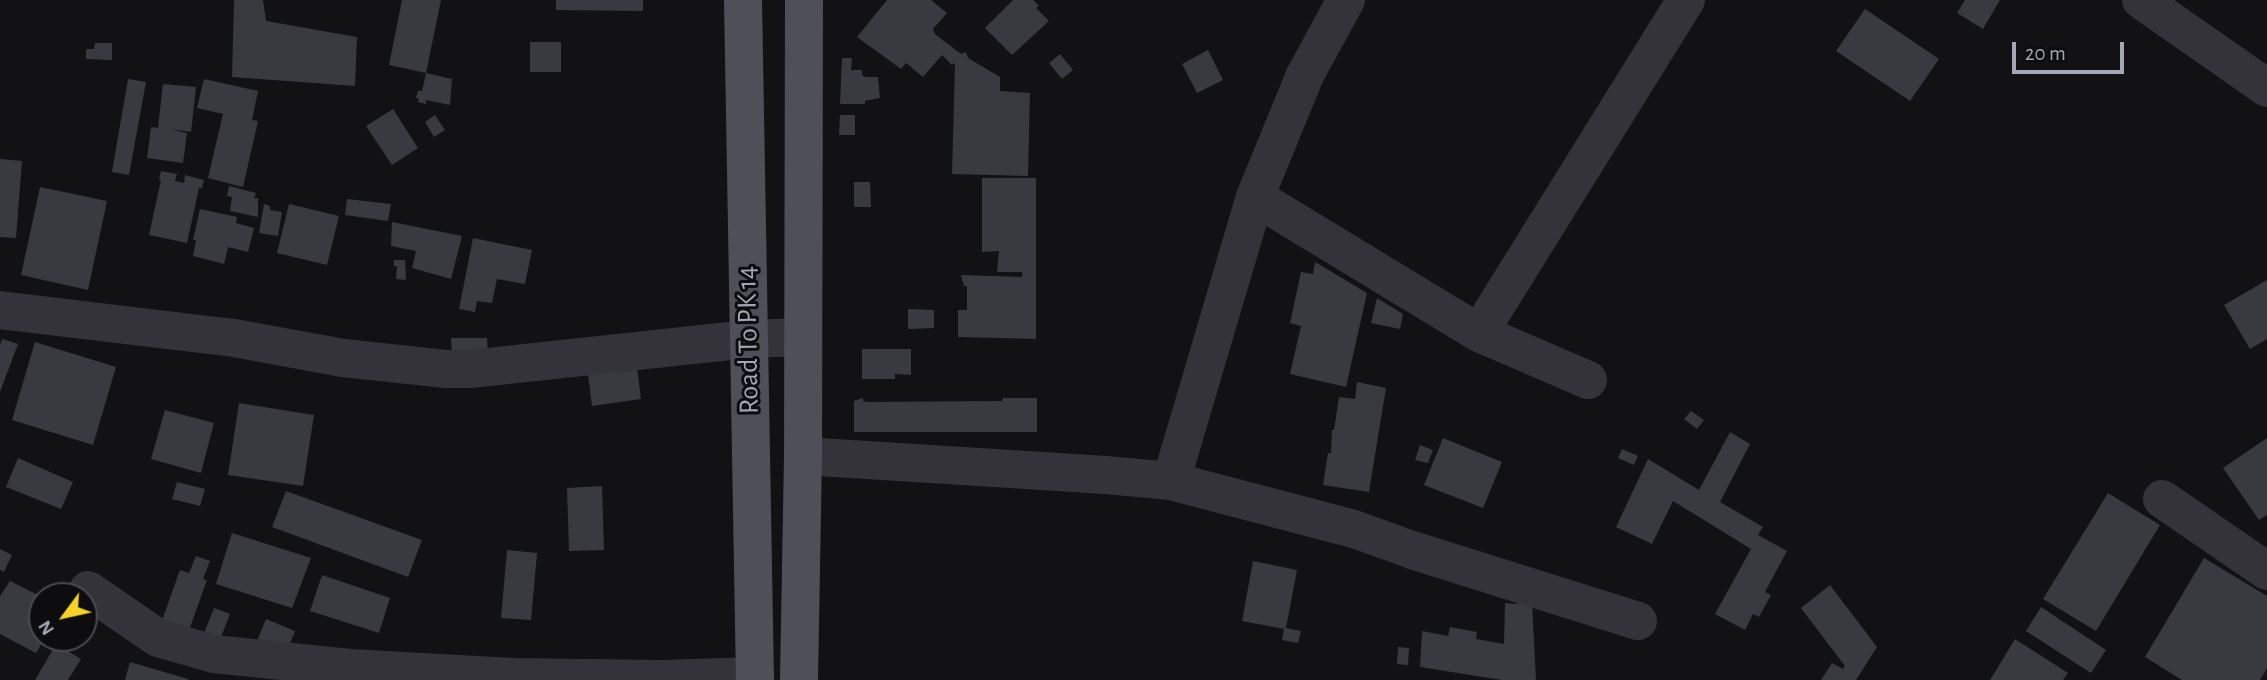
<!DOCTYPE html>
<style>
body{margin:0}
#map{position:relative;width:2267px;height:680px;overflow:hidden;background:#121214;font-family:"Alegreya Sans",sans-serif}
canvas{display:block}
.north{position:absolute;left:28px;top:582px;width:70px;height:70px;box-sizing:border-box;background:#0d0d0f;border:2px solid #494a51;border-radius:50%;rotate:237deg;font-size:19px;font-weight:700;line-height:28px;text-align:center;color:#a3a6b5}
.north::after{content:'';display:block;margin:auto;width:24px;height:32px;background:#f7d327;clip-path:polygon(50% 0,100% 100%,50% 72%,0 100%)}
.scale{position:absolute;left:2012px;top:42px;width:112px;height:32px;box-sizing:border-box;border:4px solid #a3a6b5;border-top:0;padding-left:9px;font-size:21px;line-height:24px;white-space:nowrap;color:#a3a6b5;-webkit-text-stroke:5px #0d0d0f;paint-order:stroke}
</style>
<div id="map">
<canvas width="2267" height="680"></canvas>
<div class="north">N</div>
<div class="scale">20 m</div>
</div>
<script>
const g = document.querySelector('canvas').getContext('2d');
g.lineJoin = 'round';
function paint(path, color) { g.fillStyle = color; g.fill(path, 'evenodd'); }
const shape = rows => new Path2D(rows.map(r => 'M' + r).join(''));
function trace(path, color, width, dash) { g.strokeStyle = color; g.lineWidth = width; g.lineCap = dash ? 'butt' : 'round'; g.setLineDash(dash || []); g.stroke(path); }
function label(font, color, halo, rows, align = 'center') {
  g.font = font + ' "Alegreya Sans",sans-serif'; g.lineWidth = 6; g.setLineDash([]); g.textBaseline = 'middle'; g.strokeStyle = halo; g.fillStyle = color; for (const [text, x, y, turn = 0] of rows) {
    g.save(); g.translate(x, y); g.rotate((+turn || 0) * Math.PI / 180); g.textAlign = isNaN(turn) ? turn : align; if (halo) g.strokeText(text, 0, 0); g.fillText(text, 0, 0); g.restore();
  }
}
const building = shape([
 [234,0,263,0,266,21,357,37,355,86,232,77],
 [402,0,441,0,426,73,452,79,450,105,426,100,426,104,418,102,419,99,416,98,418,91,422,91,426,73,389,65],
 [556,0,643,0,643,11,556,10],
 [887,0,931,0,947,13,933,29,935,34,961,54,966,52,968,58,1000,77,1000,91,1030,93,1028,176,952,174,955,63,952,65,942,55,923,77,906,63,901,69,857,37],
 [1013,0,1033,0,1039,6,1036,8,1049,21,1012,55,985,28],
 [1965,0,2000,0,1983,29,1957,13],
 [1865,9,1939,59,1910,101,1836,51],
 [530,42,561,42,561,72,530,72],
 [95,43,112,43,112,60,86,59,86,49,94,49],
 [1208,50,1223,80,1197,93,1182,64],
 [1060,54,1073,70,1062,79,1049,63],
 [842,58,852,58,851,70,862,70,862,75,866,77,878,77,880,98,865,101,865,104,840,104],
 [128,79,146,82,129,175,112,172],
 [204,79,258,91,252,120,258,121,243,187,208,178,223,114,197,108],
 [163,84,196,87,191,132,170,129,187,133,183,163,147,158,151,127,158,128],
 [393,109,418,148,392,165,366,126],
 [435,115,445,130,434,137,425,122],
 [840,115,855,115,855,135,839,135],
 [0,159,22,161,16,238,0,237],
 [161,171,177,174,175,181,184,183,185,175,204,180,202,188,199,188,187,243,149,235,161,180,159,180],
 [982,178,1036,178,1036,339,958,337,958,310,967,310,967,286,964,286,961,275,1022,277,1022,272,997,272,999,251,982,252],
 [854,182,870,182,871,207,854,207],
 [229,186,256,193,254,198,258,198,258,217,230,211,232,197,227,196],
 [40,187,107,201,88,290,21,275],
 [347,199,391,204,388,221,345,215],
 [264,204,270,206,270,210,282,212,278,236,259,233],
 [289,204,339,216,327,265,277,253],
 [200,209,237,217,236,223,254,228,248,252,228,247,224,264,193,256,196,240,193,240],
 [392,222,462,236,451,279,412,268,416,251,391,246],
 [473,238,532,250,525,284,497,279,492,303,477,301,475,312,459,309],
 [394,260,405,260,406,280,396,279,397,266,394,266],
 [1315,262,1367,293,1346,387,1290,374,1301,326,1290,323,1301,272,1313,274],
 [2267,280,2267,339,2250,349,2224,305],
 [1377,298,1403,314,1400,329,1371,323],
 [908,309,934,310,934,328,908,329],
 [451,338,487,338,488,357,452,357],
 [2,339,18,344,0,392,0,345],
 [35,342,116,367,93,445,12,420],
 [862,349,911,349,911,375,895,374,895,379,862,379],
 [636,360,641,399,592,406,587,367],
 [1357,382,1386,388,1369,492,1323,485,1328,453,1331,453,1332,430,1334,430,1339,397,1355,399],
 [863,398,863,401,867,402,1002,401,1003,398,1037,398,1037,432,854,432,854,401],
 [239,403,314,415,303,486,228,475],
 [165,410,214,423,201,473,151,459],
 [1691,411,1704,420,1697,429,1684,419],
 [1730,432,1750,444,1720,502,1763,527,1758,535,1787,551,1765,592,1771,595,1759,617,1753,614,1745,630,1715,614,1751,549,1673,501,1652,544,1616,527,1648,459,1699,490],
 [1443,438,1502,462,1483,508,1424,485],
 [2267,438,2267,515,2259,520,2223,468],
 [1420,445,1433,450,1428,463,1415,460],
 [1622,449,1638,456,1634,465,1618,458],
 [18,458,73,482,61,509,6,487],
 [177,482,205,489,200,506,172,499],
 [602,486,604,550,569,551,567,488],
 [286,491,422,540,408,577,272,527],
 [2108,493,2160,525,2096,631,2043,599],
 [232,533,311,558,292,608,216,584],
 [0,549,12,555,4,572,0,570],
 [507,550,537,553,531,620,501,618],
 [196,556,210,561,203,579,207,580,188,633,161,623,180,570,189,573],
 [2204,558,2267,596,2267,668,2260,680,2182,680,2145,657],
 [1253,561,1297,570,1286,628,1301,631,1298,643,1282,640,1284,629,1242,621],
 [322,575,390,598,379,633,310,611],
 [10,581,42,597,42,638,45,638,36,653,0,634,0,596],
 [1830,585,1877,647,1856,680,1821,680,1832,663,1843,669,1845,666,1801,608],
 [1518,598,1532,603,1536,680,1502,680,1420,667,1422,631,1448,636,1450,627,1477,632,1476,639,1504,644,1505,603,1517,604],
 [2041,607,2106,650,2091,673,2026,631],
 [214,608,230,614,219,642,203,636],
 [266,619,295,631,284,658,255,646],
 [2015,639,2068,673,2063,680,1990,680],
 [56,644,81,659,68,680,35,680],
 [1398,647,1409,648,1408,665,1397,664],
 [130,662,188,679,188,680,125,680]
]);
const minor = shape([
 [2141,0,2267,88],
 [1255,197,1479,333,1588,380],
 [0,310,234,338,343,358,446,369,470,369,748,339,803,337],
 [1479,333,1686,0],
 [803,456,1106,475,1171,481,1354,529,1412,550,1638,621],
 [1171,481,1255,197,1305,75,1346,0],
 [2162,499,2267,571],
 [88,590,158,638,214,654,350,668,513,677,662,679,755,676]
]);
const major = shape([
 [743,0,755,680],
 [799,680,803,456,804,0]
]);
const streetNames = [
 ["Road To PK 14",748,340,-91]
];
paint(building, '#393a3f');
trace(minor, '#333339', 38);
trace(major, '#4f4f58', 38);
label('28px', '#a3a6b5', '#0d0d0f', streetNames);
</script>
